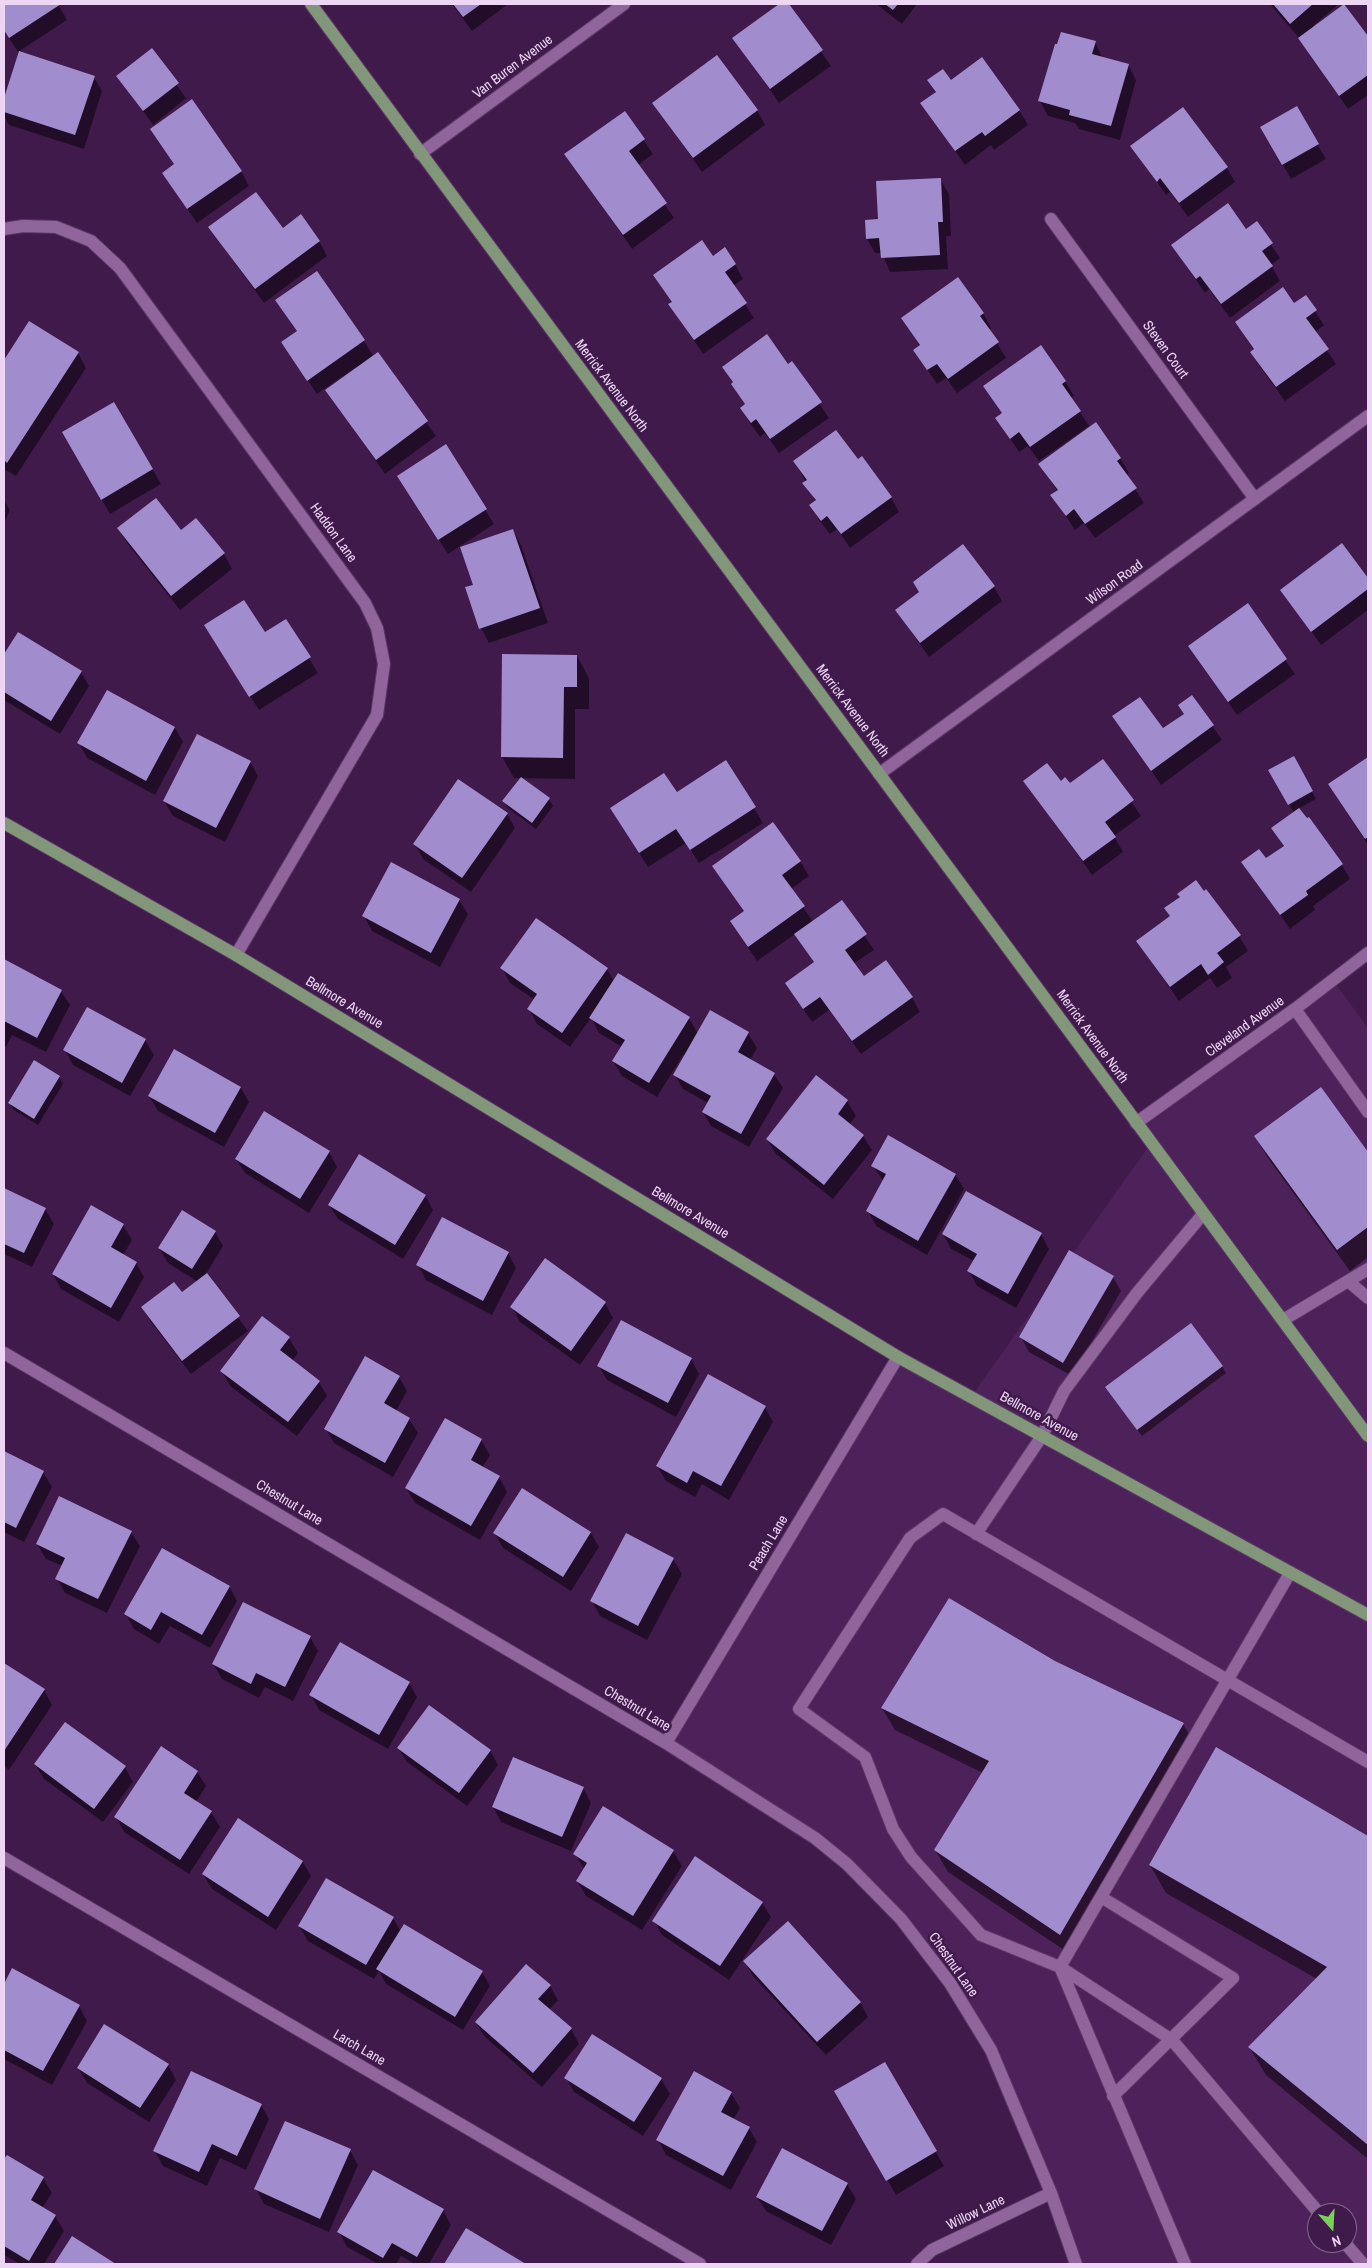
<!DOCTYPE html>
<style>
body{margin:0}
#map{position:relative;width:1372px;height:2268px;overflow:hidden;background:#411a4c;font-family:"Archivo Narrow",sans-serif}
canvas{display:block}
.frame{position:absolute;inset:0;border:5px solid #edd5f4;pointer-events:none}
.north{position:absolute;left:1307px;top:2203px;width:50px;height:50px;box-sizing:border-box;background:#411a4c;border:1px solid #86658f;border-radius:50%;rotate:161deg;font-size:14px;font-weight:700;line-height:20px;text-align:center;color:#edd5f4}
.north::after{content:'';display:block;margin:auto;width:18px;height:22px;background:#78d158;clip-path:polygon(50% 0,100% 100%,50% 72%,0 100%)}
</style>
<div id="map">
<canvas width="1372" height="2268"></canvas>
<div class="frame"></div>
<div class="north">N</div>
</div>
<script>
const g = document.querySelector('canvas').getContext('2d');
g.lineJoin = 'round';
function paint(path, color) { g.fillStyle = color; g.fill(path, 'evenodd'); }
const shape = rows => new Path2D(rows.map(r => 'M' + r).join(''));
function trace(path, color, width, dash) { g.strokeStyle = color; g.lineWidth = width; g.lineCap = dash ? 'butt' : 'round'; g.setLineDash(dash || []); g.stroke(path); }
function label(font, color, halo, rows, align = 'center') {
  g.font = font + ' "Archivo Narrow",sans-serif'; g.lineWidth = 5; g.setLineDash([]); g.textBaseline = 'middle'; g.strokeStyle = halo; g.fillStyle = color; for (const [text, x, y, turn = 0] of rows) {
    g.save(); g.translate(x, y); g.rotate((+turn || 0) * Math.PI / 180); g.textAlign = isNaN(turn) ? turn : align; if (halo) g.strokeText(text, 0, 0); g.fillText(text, 0, 0); g.restore();
  }
}
const built = shape([
 [1332,979,1368,1028,1368,2264,1076,2264,991,2050,950,1983,847,1864,666,1743,898,1357,971,1397,1151,1143,1136,1123],
 [1317,2213,1347,2213,1347,2243,1317,2243]
]);
const shadow = shape([
 [4,4,58,4,67,20,18,52,4,30],
 [452,4,508,4,472,31],
 [781,4,788,4,831,66,779,103,734,38],
 [876,4,917,4,902,24],
 [1270,4,1339,4,1313,26,1314,27,1345,5,1368,38,1368,95,1348,109,1299,38],
 [1095,42,1103,59,1128,65,1136,80,1120,140,1079,129,1075,123,1048,116,1040,101],
 [151,50,186,98,153,125,118,76],
 [20,52,94,77,102,91,84,149,9,125,4,116,4,102],
 [929,81,951,82,1019,110,1028,125,994,150,991,145,965,165,922,104,936,93],
 [654,104,757,110,765,125,702,172],
 [1296,108,1326,159,1291,179,1262,128],
 [625,113,653,154,638,165,674,218,632,249,566,154],
 [151,130,241,171,249,186,197,223,172,187,175,165],
 [1132,146,1227,168,1235,182,1188,217,1170,192,1166,195],
 [940,179,949,194,951,236,946,236,948,269,890,272,882,253,875,253,867,239,879,221],
 [1256,223,1280,258,1271,265,1280,281,1230,318,1209,289,1205,293,1172,245,1246,231],
 [209,227,283,230,319,241,327,256,264,303],
 [713,258,735,264,743,279,733,286,754,318,703,354,670,305],
 [1305,296,1324,325,1315,332,1336,364,1285,401,1260,367,1252,352,1254,350,1236,322,1294,304],
 [277,300,364,341,374,357,378,354,436,436,385,474,327,391,357,369,356,367,317,394,282,343,298,332],
 [983,313,991,328,989,330,1006,358,957,393,946,378,937,384,914,350,920,346,903,319],
 [29,322,78,353,86,368,16,476,4,469,4,362],
 [792,363,829,418,779,453,765,433,760,437,750,423,742,408,746,406,724,367,788,366],
 [1065,381,1074,396,1071,398,1089,426,1039,461,1028,446,1019,452,997,419,1003,414,985,387],
 [114,403,161,484,110,514,63,432],
 [446,446,494,524,448,554,407,491],
 [1120,458,1129,473,1126,475,1144,503,1095,538,1084,523,1075,530,1052,495,1058,492,1040,464],
 [857,461,891,497,899,512,850,548,837,529,830,534,819,520,811,505,816,502,795,462],
 [4,500,10,510,4,523],
 [118,528,181,531,224,554,232,569,180,610,127,543],
 [513,530,521,545,548,623,489,643,481,628,475,585],
 [1342,545,1368,580,1368,610,1321,645,1281,590],
 [994,587,1002,601,929,657,896,610],
 [1247,605,1295,674,1237,715,1190,646],
 [286,621,318,673,259,710,214,640,265,634],
 [18,634,81,672,89,686,60,734,4,700,4,657],
 [577,656,589,678,589,709,575,709,575,779,514,778,502,757],
 [1192,696,1222,740,1161,785,1114,717,1162,730,1184,715],
 [175,728,183,742,155,795,87,758,79,743],
 [1293,758,1316,799,1298,809,1342,865,1350,879,1313,906,1315,910,1290,929,1243,862,1266,860,1284,847,1273,829,1294,813,1270,771],
 [1368,759,1368,845,1330,785],
 [1103,761,1141,816,1114,836,1123,852,1092,875,1025,781,1060,782,1070,785],
 [250,762,258,776,225,842,173,816,164,801],
 [726,762,763,823,699,863,686,843,648,867,620,823,677,794],
 [549,799,553,806,536,829,508,808,504,801],
 [507,814,515,828,471,892,423,859,415,844],
 [800,861,809,876,791,889,813,922,841,901,874,950,853,964,863,978,912,997,920,1012,861,1054,829,1010,812,1022,786,984,815,964,795,934,757,961,731,922,745,912,714,866],
 [459,900,468,914,440,967,372,931,364,916],
 [1239,936,1248,951,1226,967,1232,978,1217,988,1210,978,1179,1001,1137,941],
 [4,961,61,991,70,1005,46,1052,12,1035,6,1047,4,1046],
 [502,968,607,969,614,981,689,1018,698,1034,748,1033,757,1048,750,1060,774,1074,783,1088,749,1147,711,1126,703,1112,708,1103,683,1089,675,1075,685,1056,683,1055,657,1097,622,1076,613,1061,622,1047,599,1033,591,1018,570,1047,537,1024,529,1009,535,1000,510,983],
 [88,1009,145,1040,154,1055,130,1096,73,1065,65,1050],
 [59,1077,63,1084,38,1125,14,1110,9,1103],
 [816,1077,847,1101,856,1116,849,1125,863,1136,872,1150,833,1199,776,1154,767,1139],
 [241,1088,249,1102,224,1147,158,1111,149,1096],
 [1320,1089,1368,1154,1368,1257,1350,1271,1268,1158,1255,1136],
 [329,1152,337,1167,309,1213,245,1173,236,1159],
 [873,1166,955,1174,964,1189,927,1255,876,1226,868,1211,884,1182],
 [4,1189,45,1209,54,1224,32,1267,4,1254],
 [425,1195,433,1210,403,1259,338,1219,329,1205],
 [123,1225,132,1240,123,1255,136,1263,144,1277,119,1322,61,1289,53,1274],
 [215,1232,223,1246,206,1274,248,1331,191,1374,151,1322,142,1308,182,1294,198,1282,168,1263,159,1248],
 [943,1234,1041,1234,1049,1249,1016,1308,977,1286,969,1271,974,1261,951,1249],
 [508,1253,516,1268,492,1315,426,1280,418,1265],
 [1113,1277,1121,1291,1072,1376,1029,1352,1021,1337],
 [605,1303,613,1318,580,1365,520,1322,512,1307],
 [262,1318,289,1338,298,1353,292,1361,319,1382,327,1396,297,1436,230,1386,222,1371],
 [691,1359,699,1374,676,1417,607,1380,598,1365],
 [1222,1366,1226,1373,1142,1436,1106,1387],
 [399,1377,407,1391,396,1411,409,1419,418,1433,393,1477,334,1443,326,1429],
 [765,1407,773,1422,729,1500,702,1484,695,1497,666,1481,657,1466],
 [481,1440,490,1455,482,1468,499,1477,507,1492,480,1540,415,1503,406,1488],
 [4,1453,43,1472,52,1487,24,1542,4,1532],
 [131,1532,140,1546,107,1613,65,1593,57,1579,63,1566,46,1559,37,1544],
 [495,1533,591,1533,599,1547,571,1591,503,1548],
 [673,1559,682,1574,647,1640,600,1616,592,1601],
 [229,1586,237,1601,210,1648,170,1626,159,1644,134,1629,126,1614],
 [310,1637,318,1651,293,1701,265,1687,259,1698,222,1679,213,1664],
 [1055,1662,1183,1724,1195,1745,1073,1956,948,1872,935,1850,983,1773,895,1730,882,1708],
 [4,1664,44,1690,52,1705,9,1770,4,1766],
 [409,1683,417,1697,388,1749,319,1710,311,1695],
 [398,1748,490,1750,498,1765,467,1806,407,1762],
 [1216,1748,1368,1838,1368,2159,1266,2075,1249,2047,1317,1979,1166,1893,1150,1865],
 [35,1764,125,1767,133,1782,103,1822,44,1779],
 [197,1772,206,1786,196,1802,211,1812,220,1827,189,1874,124,1832,116,1817],
 [583,1788,591,1803,571,1851,501,1822,493,1807],
 [673,1851,682,1866,642,1930,586,1896,577,1881,585,1870,575,1854],
 [303,1862,311,1876,276,1930,212,1889,203,1874],
 [762,1903,771,1917,729,1980,662,1935,654,1921],
 [393,1918,401,1932,482,1972,490,1986,463,2030,386,1984,379,1971,374,1979,308,1941,299,1926],
 [745,1962,860,2002,868,2017,826,2055,753,1976],
 [13,1970,79,2006,87,2021,52,2085,4,2059,4,1986],
 [550,1986,558,2000,549,2010,571,2029,579,2044,542,2087,485,2037,476,2023],
 [885,2064,944,2166,896,2195,836,2091],
 [168,2065,176,2080,149,2122,87,2083,78,2068],
 [566,2078,661,2079,670,2094,643,2136,574,2092],
 [731,2093,740,2108,733,2120,749,2128,757,2142,731,2190,666,2155,658,2140],
 [261,2105,269,2119,246,2170,220,2158,207,2186,163,2166,155,2151],
 [350,2150,358,2165,329,2232,264,2204,256,2189],
 [7,2157,43,2178,52,2193,42,2208,55,2216,64,2231,44,2264,20,2264,4,2255,4,2162],
 [847,2184,856,2199,831,2245,766,2211,757,2197],
 [443,2210,451,2225,429,2264,415,2264,401,2256,396,2264,378,2264,347,2247,339,2232],
 [467,2229,524,2264,446,2264],
 [73,2238,114,2264,56,2264]
]);
const building = shape([
 [4,4,61,4,9,38,4,30],
 [453,4,481,4,463,17],
 [779,4,789,4,823,50,770,89,732,38],
 [885,4,898,4,893,10],
 [1273,4,1313,4,1290,24],
 [1344,4,1368,36,1368,75,1339,96,1298,38],
 [1061,32,1096,41,1092,54,1129,64,1111,126,1069,115,1070,110,1038,101,1055,44,1057,44],
 [152,48,179,83,143,111,116,76],
 [19,51,95,76,75,135,4,112,4,98],
 [717,55,758,110,693,158,652,103],
 [982,57,1020,110,985,136,982,132,955,151,920,103,936,92,927,80,943,69,951,80],
 [192,99,242,171,187,209,162,173,174,164,150,129],
 [1297,106,1319,144,1282,165,1260,127],
 [1183,107,1228,167,1179,203,1160,178,1157,182,1130,146],
 [625,111,645,139,629,151,667,203,623,235,564,154],
 [941,178,943,222,938,222,940,255,881,258,879,238,866,239,865,220,878,219,876,181],
 [256,192,283,228,301,214,320,241,255,289,208,227],
 [1228,203,1246,229,1257,221,1273,243,1262,251,1273,266,1221,304,1200,276,1196,279,1171,245],
 [702,240,713,256,725,247,736,264,725,272,747,303,694,340,668,304,672,302,653,275],
 [317,271,365,340,307,381,281,342,297,331,275,300],
 [958,277,984,313,980,316,999,342,948,379,937,364,927,370,913,350,920,345,901,318],
 [1283,287,1294,303,1306,295,1317,310,1306,318,1329,349,1276,387,1250,352,1254,349,1235,322],
 [29,321,79,352,7,463,4,460,4,360],
 [767,334,788,364,792,361,822,402,770,439,756,419,751,423,740,408,745,404,731,384,733,382,722,367],
 [1041,345,1066,381,1062,384,1081,411,1030,447,1019,432,1010,439,995,418,1002,413,983,386],
 [378,352,428,421,376,460,325,390],
 [114,402,153,469,101,500,62,432],
 [1096,422,1121,458,1117,461,1137,488,1085,524,1074,509,1066,516,1050,495,1058,490,1038,464],
 [836,430,858,459,862,456,892,497,841,534,827,516,821,521,809,505,816,500,802,483,807,480,793,461],
 [446,444,487,509,438,540,397,476],
 [156,498,181,530,196,518,225,553,171,596,117,528],
 [513,529,540,608,479,629,465,587,473,585,460,547],
 [1342,543,1368,578,1368,589,1311,632,1280,590],
 [963,544,995,586,920,643,895,610,919,592,913,582],
 [244,600,265,632,286,619,311,657,249,697,204,625],
 [1248,603,1287,659,1228,702,1188,646],
 [18,632,82,671,51,721,4,692,4,654],
 [502,654,577,655,577,687,564,687,563,758,501,757],
 [107,690,175,727,146,781,77,743],
 [1192,695,1214,725,1151,771,1112,716,1140,697,1163,728,1184,714,1178,705],
 [197,734,251,761,216,828,163,801],
 [1294,756,1313,791,1288,805,1268,770],
 [1368,757,1368,837,1365,839,1328,784],
 [1103,759,1134,800,1105,822,1116,837,1083,861,1023,781,1047,763,1061,781,1065,777,1070,783],
 [726,760,756,807,690,850,676,829,639,853,610,808,664,773,677,792],
 [521,777,550,798,532,823,502,801],
 [458,779,508,813,462,878,413,844],
 [1299,808,1307,818,1309,817,1343,864,1306,891,1308,895,1280,915,1241,862,1259,849,1266,858,1284,846,1271,828],
 [773,822,801,861,782,875,805,906,748,947,730,921,744,911,712,866],
 [391,862,460,899,431,953,362,916],
 [1196,880,1204,891,1206,889,1241,935,1217,953,1224,962,1208,975,1201,964,1170,987,1136,941,1170,916,1164,908,1180,897,1177,894],
 [842,900,867,934,845,950,864,976,886,960,913,997,852,1041,820,997,803,1009,785,983,814,962,794,934],
 [536,918,608,968,562,1033,527,1009,537,994,500,968],
 [4,959,62,990,37,1038,4,1021],
 [618,973,690,1017,649,1083,612,1061,625,1040,589,1018],
 [87,1007,146,1039,122,1083,63,1050],
 [710,1010,749,1032,738,1052,775,1073,741,1134,702,1112,711,1096,673,1075],
 [174,1049,241,1087,215,1133,148,1096],
 [34,1060,60,1076,34,1119,8,1103],
 [816,1075,848,1100,838,1114,864,1135,824,1185,766,1139],
 [1321,1087,1368,1152,1368,1227,1337,1250,1254,1136],
 [264,1111,330,1151,300,1199,235,1159],
 [888,1135,956,1174,918,1241,866,1211,886,1174,871,1166],
 [359,1154,426,1195,395,1245,328,1205],
 [4,1188,46,1208,24,1253,4,1244],
 [966,1191,1042,1233,1008,1294,967,1271,977,1254,942,1234],
 [91,1205,124,1224,111,1247,137,1262,111,1308,52,1274],
 [182,1210,216,1231,192,1269,158,1248],
 [442,1217,509,1252,483,1301,416,1265],
 [1069,1250,1114,1276,1063,1363,1019,1337],
 [545,1258,606,1302,571,1351,510,1307],
 [207,1273,240,1316,182,1361,141,1307,174,1282,182,1292],
 [262,1316,290,1337,280,1350,320,1381,288,1422,220,1371],
 [621,1320,692,1358,668,1403,597,1366],
 [1191,1323,1223,1366,1137,1430,1105,1387],
 [365,1356,400,1376,384,1403,410,1418,385,1463,324,1429],
 [708,1374,766,1406,721,1486,693,1471,687,1483,656,1466],
 [445,1418,482,1439,471,1460,500,1476,471,1526,405,1488],
 [4,1451,44,1471,16,1528,4,1522],
 [522,1488,591,1532,563,1577,493,1533],
 [59,1496,132,1531,98,1599,55,1579,65,1558,36,1544],
 [626,1533,674,1558,638,1626,590,1601],
 [162,1548,230,1586,202,1635,161,1612,151,1630,124,1614],
 [949,1598,1055,1661,1184,1723,1060,1935,934,1850,989,1761,881,1708],
 [243,1602,311,1636,285,1687,256,1673,251,1684,212,1664],
 [340,1642,410,1682,379,1735,309,1695],
 [4,1663,45,1689,4,1751],
 [429,1705,491,1750,459,1793,397,1748],
 [65,1722,126,1766,94,1809,34,1764],
 [161,1746,198,1771,184,1793,212,1811,180,1860,114,1817],
 [1216,1747,1368,1836,1368,2145,1248,2047,1327,1967,1149,1865],
 [513,1757,584,1787,562,1837,492,1807],
 [603,1806,674,1850,633,1916,576,1881,587,1863,573,1854],
 [238,1818,303,1861,268,1917,202,1874],
 [695,1856,763,1902,720,1966,652,1921],
 [326,1878,394,1917,366,1965,298,1926],
 [788,1921,861,2002,817,2042,743,1961],
 [404,1924,483,1971,455,2017,376,1969],
 [526,1964,551,1985,538,1999,572,2028,533,2073,475,2022],
 [12,1968,80,2005,43,2071,4,2050,4,1984],
 [104,2024,169,2064,140,2108,77,2068],
 [592,2034,662,2078,634,2122,564,2078],
 [885,2062,937,2151,886,2181,834,2091],
 [191,2071,262,2104,237,2156,212,2144,199,2172,153,2151],
 [694,2071,732,2092,721,2112,750,2127,723,2176,656,2140],
 [285,2121,351,2149,320,2219,254,2189],
 [782,2148,848,2183,822,2231,756,2197],
 [7,2155,44,2177,31,2200,56,2215,29,2261,4,2246,4,2159],
 [373,2170,444,2209,417,2257,392,2243,383,2258,337,2232],
 [466,2228,526,2264,444,2264],
 [72,2236,116,2264,54,2264]
]);
const minor = shape([
 [420,154,624,4],
 [1051,219,1255,499],
 [4,229,23,226,56,227,91,241,120,268,365,603,377,628,384,664,377,715,236,955],
 [879,774,1368,416],
 [1295,1009,1368,1112],
 [1136,1123,1295,1009,1368,953],
 [1348,1281,1368,1298],
 [1283,1320,1368,1269],
 [4,1353,666,1743,815,1838,847,1864,901,1919,950,1983,991,2050,1051,2193,1076,2264],
 [976,1534,1042,1436,1064,1391,1137,1293,1203,1214],
 [666,1743,898,1357],
 [4,1858,700,2264],
 [1101,1897,1233,1978,1113,2096],
 [1060,1967,1290,1573],
 [1060,1967,1185,2264],
 [1319,2213,1172,2040,1060,1967,981,1935,911,1857,893,1829,865,1757,799,1709,910,1538,943,1514,1368,1762],
 [1345,2243,1363,2264],
 [917,2264,932,2250,1051,2193]
]);
const major = shape([
 [311,4,1368,1436],
 [4,823,236,955,898,1357,1368,1615]
]);
const streetNames = [
 ["Van Buren Avenue",513,67,-37],
 ["Steven Court",1165,350,54],
 ["Merrick Avenue North",611,386,53],
 ["Haddon Lane",333,533,54],
 ["Wilson Road",1115,583,-36],
 ["Merrick Avenue North",852,711,53],
 ["Bellmore Avenue",344,1003,31],
 ["Cleveland Avenue",1245,1027,-36],
 ["Merrick Avenue North",1092,1037,54],
 ["Bellmore Avenue",690,1213,31],
 ["Bellmore Avenue",1039,1417,29],
 ["Chestnut Lane",289,1503,31],
 ["Peach Lane",769,1543,-59],
 ["Chestnut Lane",637,1709,31],
 ["Chestnut Lane",953,1965,55],
 ["Larch Lane",359,2048,30],
 ["Willow Lane",976,2213,-26]
];
paint(built, '#4d2159');
paint(shadow, '#0007');
paint(building, '#a18cce');
trace(minor, '#5a3764', 14);
trace(major, '#5a3764', 14);
trace(minor, '#8f659c', 12);
trace(major, '#82977a', 12);
label('14px', '#edd5f4', '#411a4c', streetNames);
</script>
